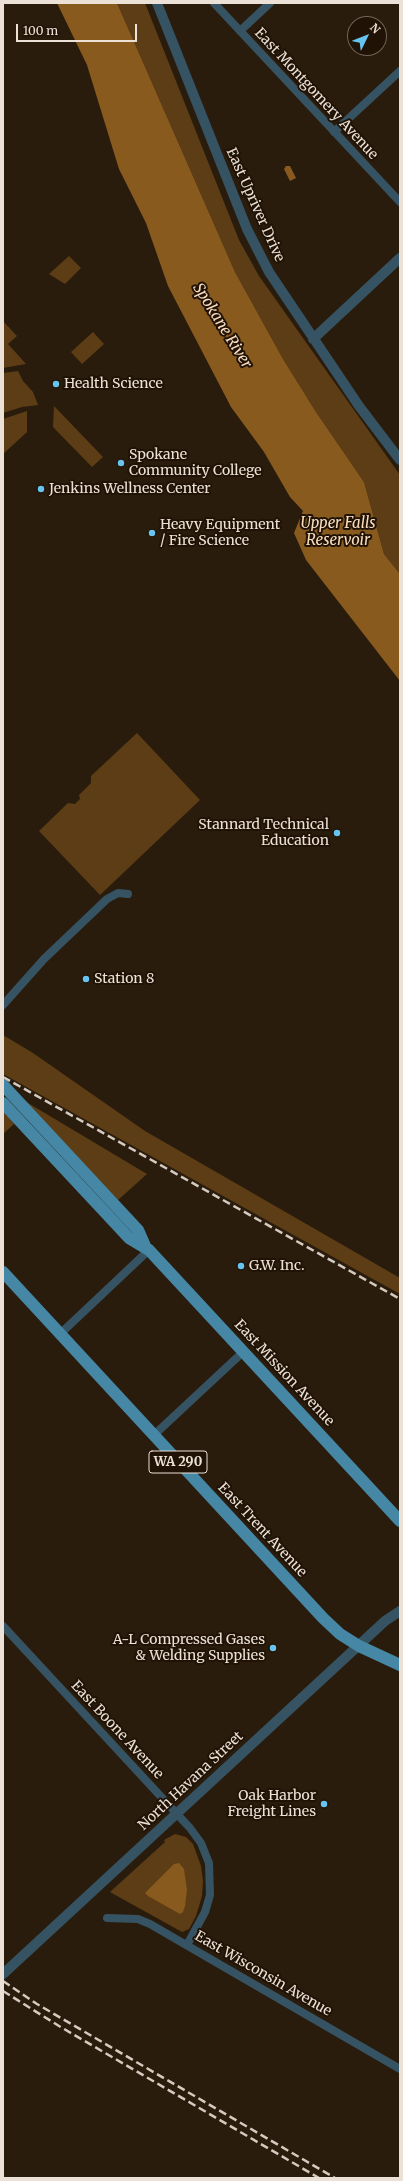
<!DOCTYPE html>
<style>
body{margin:0}
#map{position:relative;width:403px;height:2181px;overflow:hidden;background:#2a1c0d;font-family:Merriweather,serif}
canvas{display:block}
.frame{position:absolute;inset:0;border:4px solid #ebe1d7;pointer-events:none}
.north{position:absolute;left:347px;top:16px;width:40px;height:40px;box-sizing:border-box;background:#201305;border:1px solid #716559;border-radius:50%;rotate:47deg;font-size:11px;font-weight:700;line-height:16px;text-align:center;color:#ebe1d7}
.north::after{content:'';display:block;margin:auto;width:14px;height:18px;background:#67c4f0;clip-path:polygon(50% 0,100% 100%,50% 72%,0 100%)}
.scale{position:absolute;left:16px;top:24px;width:121px;height:18px;box-sizing:border-box;border:2px solid #ebe1d7;border-top:0;padding-left:5px;font-size:12px;line-height:14px;white-space:nowrap;color:#ebe1d7;-webkit-text-stroke:3px #201305;paint-order:stroke}
</style>
<div id="map">
<canvas width="403" height="2181"></canvas>
<div class="frame"></div>
<div class="north">N</div>
<div class="scale">100 m</div>
</div>
<script>
const g = document.querySelector('canvas').getContext('2d');
g.lineJoin = 'round';
function paint(path, color) { g.fillStyle = color; g.fill(path, 'evenodd'); }
const shape = rows => new Path2D(rows.map(r => 'M' + r).join(''));
function trace(path, color, width, dash) { g.strokeStyle = color; g.lineWidth = width; g.lineCap = dash ? 'butt' : 'round'; g.setLineDash(dash || []); g.stroke(path); }
function label(font, color, halo, rows, align = 'center') {
  g.font = font + ' Merriweather,serif'; g.lineWidth = 4; g.setLineDash([]); g.textBaseline = 'middle'; g.strokeStyle = halo; g.fillStyle = color; for (const [text, x, y, turn = 0] of rows) {
    g.save(); g.translate(x, y); g.rotate((+turn || 0) * Math.PI / 180); g.textAlign = isNaN(turn) ? turn : align; if (halo) g.strokeText(text, 0, 0); g.fillText(text, 0, 0); g.restore();
  }
}
const green = shape([
 [117,3,145,3,239,240,259,276,400,475,400,574,384,554,364,482,316,412,283,359,235,272],
 [69,256,81,268,65,284,49,274],
 [3,321,17,336,8,344,26,364,3,368],
 [93,332,104,344,82,364,71,352],
 [18,371,23,381,33,392,38,405,22,407,3,413,3,373],
 [54,406,103,457,92,467,53,427],
 [27,411,27,432,3,454,3,419],
 [137,733,200,800,100,895,39,831,68,803,75,804,80,799,79,795,91,783,91,776],
 [3,1035,33,1053,145,1131,400,1278,400,1294,3,1074],
 [23,1100,147,1174,118,1200],
 [3,1111,14,1124,4,1133,3,1132],
 [175,1834,186,1837,193,1844,201,1866,203,1881,202,1896,196,1916,189,1929,182,1932,110,1892,165,1842,164,1840]
]);
const water = shape([
 [57,3,117,3,235,272,283,359,316,412,364,482,384,554,400,574,400,681,306,560,294,533,303,511,290,497,264,452,231,407,168,286,146,223,119,169,87,65],
 [286,166,290,166,296,178,290,181,284,169],
 [179,1863,184,1869,187,1890,185,1906,183,1912,180,1914,148,1896,145,1893,174,1864]
]);
const minor = shape([
 [214,3,400,202],
 [240,31,270,3],
 [334,132,400,71],
 [3,1005,44,959,107,899,118,893,128,894],
 [60,1334,149,1250],
 [154,1435,243,1352],
 [3,1626,190,1828,201,1843,209,1863,210,1895,205,1912,187,1945],
 [107,1918,138,1919,150,1924,400,2069]
]);
const tertiary = shape([
 [157,3,247,229,269,272,359,406,400,460],
 [313,339,400,258],
 [3,1974,385,1621,400,1611]
]);
const primary = shape([
 [3,1085,138,1230,145,1246],
 [3,1103,129,1238,149,1250,400,1521],
 [3,1272,323,1618,340,1634,359,1646,400,1665]
]);
const rail = shape([
 [3,1077,400,1299],
 [3,1981,37,2004,335,2178],
 [3,1991,59,2026,319,2178]
]);
const markers = [
 [56,384,4,"#67c4f0"],
 [121,463,4,"#67c4f0"],
 [41,489,4,"#67c4f0"],
 [152,533,4,"#67c4f0"],
 [337,833,4,"#67c4f0"],
 [86,979,4,"#67c4f0"],
 [241,1266,4,"#67c4f0"],
 [273,1648,4,"#67c4f0"],
 [324,1804,4,"#67c4f0"]
];
const shields = [
 [178,1462,58]
];
const shieldNames = [
 ["WA 290",178,1462]
];
const streetNames = [
 ["East Montgomery Avenue",316,94,47],
 ["East Upriver Drive",255,205,66],
 ["East Mission Avenue",284,1373,47],
 ["East Trent Avenue",262,1530,47],
 ["East Boone Avenue",117,1730,47],
 ["North Havana Street",191,1781,-43],
 ["East Wisconsin Avenue",263,1974,30]
];
const poiNames = [
 ["Health Science",64,384],
 ["Spokane",129,455],
 ["Community College",129,471],
 ["Jenkins Wellness Center",49,489],
 ["Heavy Equipment",160,525],
 ["/ Fire Science",160,541],
 ["Stannard Technical",329,825,"right"],
 ["Education",329,841,"right"],
 ["Station 8",94,979],
 ["G.W. Inc.",249,1266],
 ["A-L Compressed Gases",265,1640,"right"],
 ["& Welding Supplies",265,1656,"right"],
 ["Oak Harbor",316,1796,"right"],
 ["Freight Lines",316,1812,"right"]
];
const waterNames = [
 ["Spokane River",222,326,58],
 ["Upper Falls",338,524],
 ["Reservoir",338,541]
];
paint(green, '#5d3d15');
paint(water, '#895a1e');
trace(minor, '#355362', 8);
trace(tertiary, '#355362', 10);
trace(primary, '#4587a5', 12);
trace(rail, '#d5cac0', 2.5, [8, 4]);
for (const [x, y, r, color] of markers) { const dot = new Path2D(); dot.arc(x, y, r, 0, 2 * Math.PI); g.fillStyle = color; g.fill(dot); trace(dot, '#201305', 1.5); }
for (const [x, y, w] of shields) { const box = new Path2D(); box.roundRect(x - w / 2, y - 11, w, 22, 3); g.fillStyle = '#201305'; g.fill(box); trace(box, '#ebe1d7', 1); }
label('bold 13px', '#ebe1d7', null, shieldNames);
label('14px', '#ebe1d7', '#201305', streetNames);
label('14px', '#ebe1d7', '#201305', poiNames, 'left');
label('italic 15px', '#faddc0', '#201305', waterNames);
</script>
